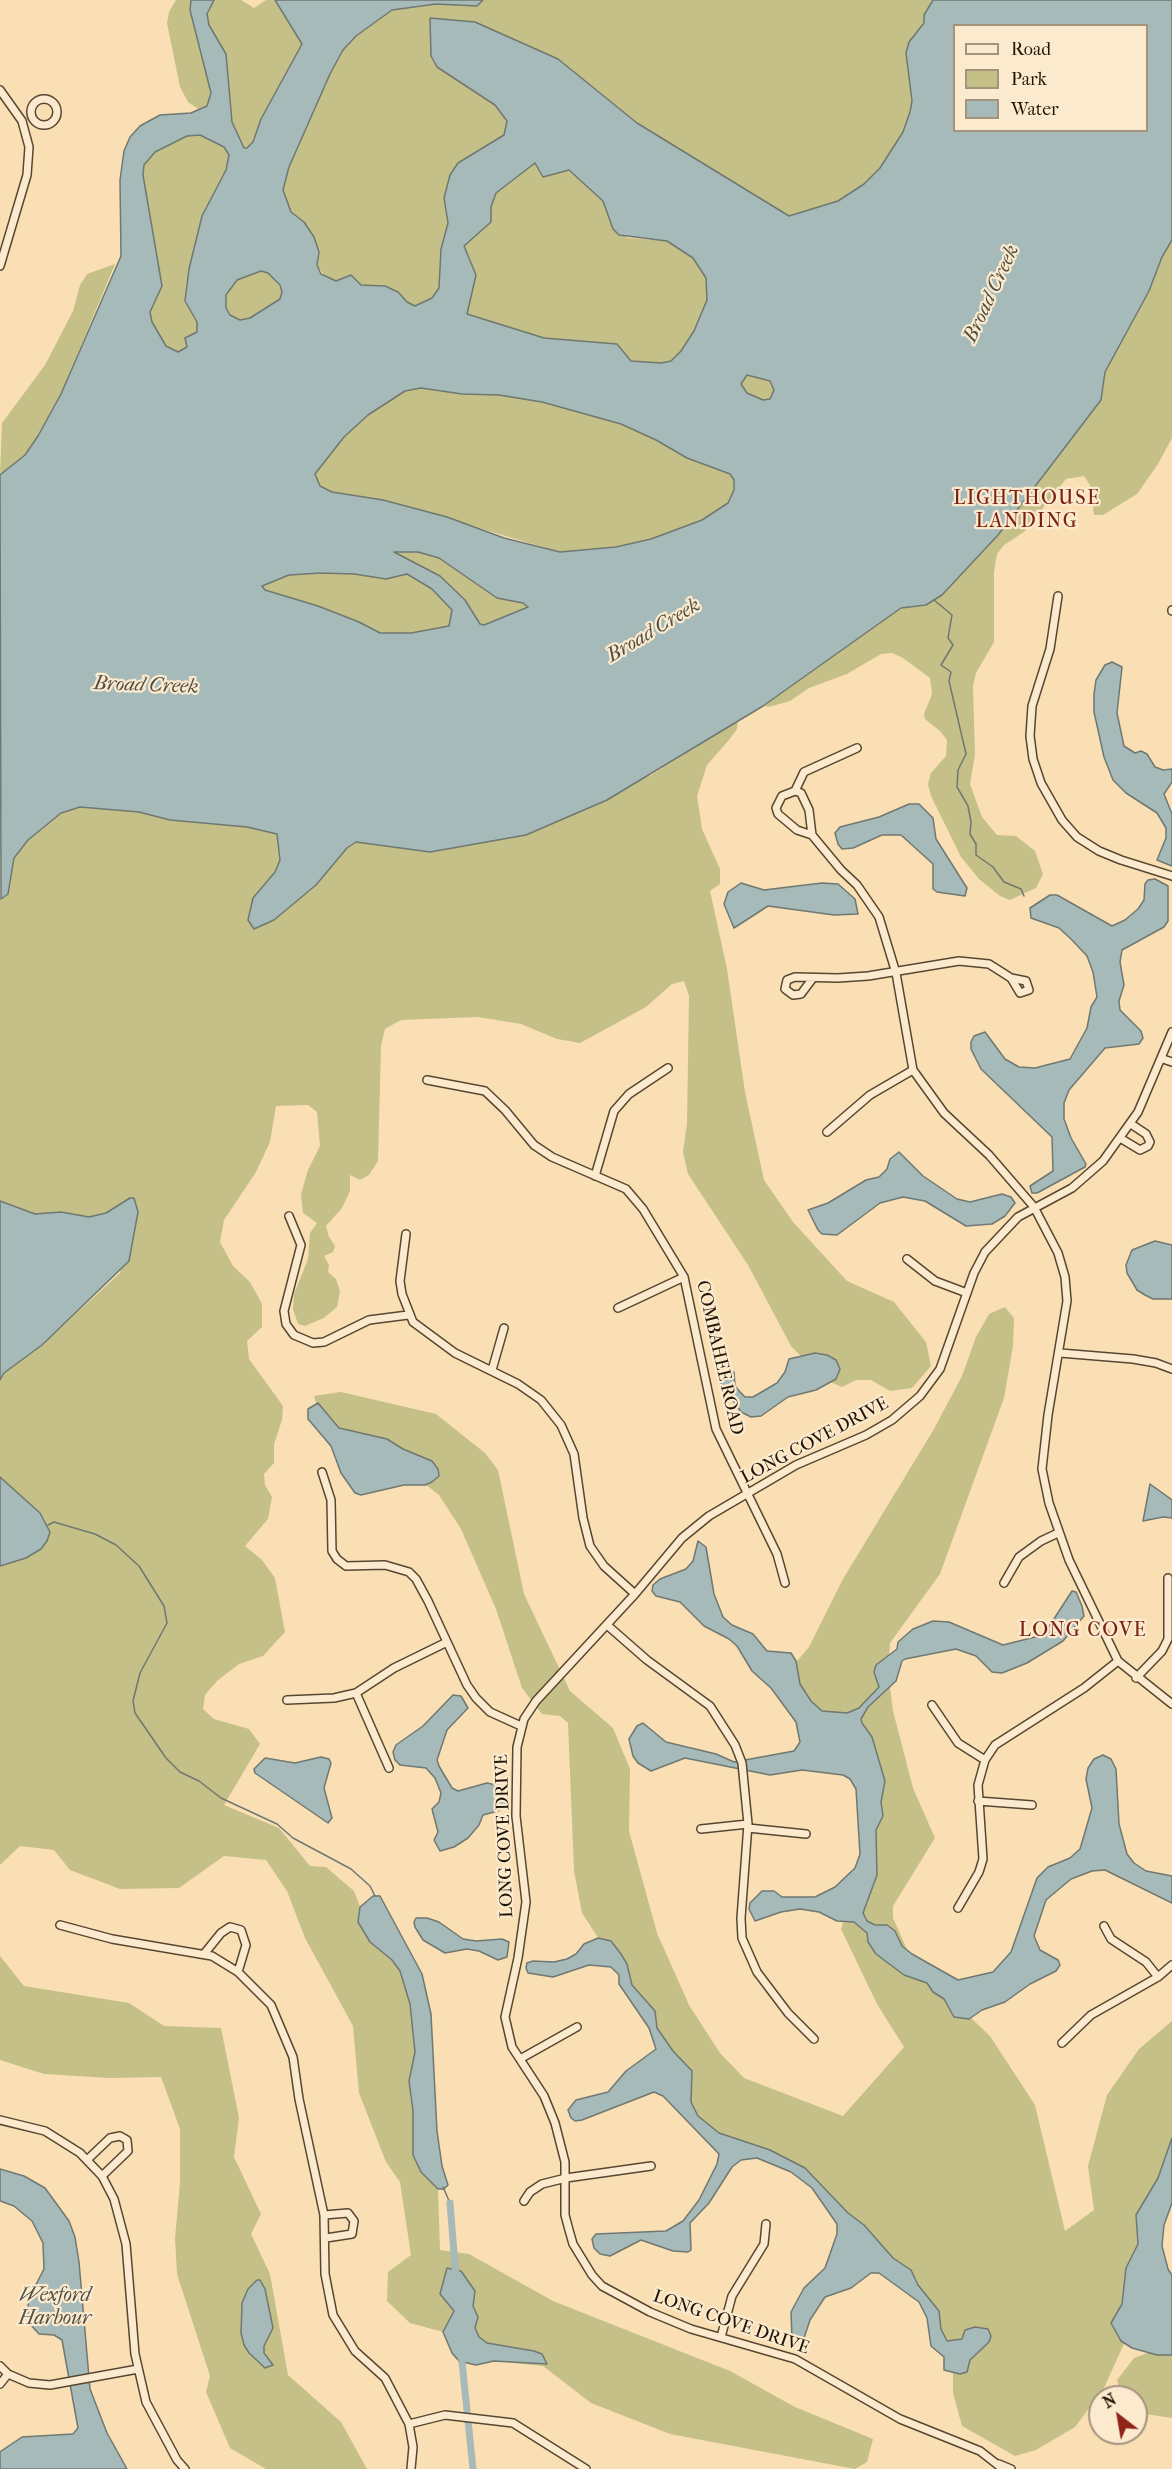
<!DOCTYPE html>
<style>
body{margin:0}
#map{position:relative;width:1172px;height:2469px;overflow:hidden;background:#fbdfb4;font-family:"IM FELL French Canon",serif}
canvas{display:block}
.legend{position:absolute;left:953px;top:24px;width:195px;height:108px;box-sizing:border-box;background:#fceace;border:2px solid #a4947e;margin:0;padding:8px 10px;list-style:none;font-size:18px;color:#1f1405}
.legend li{display:flex;align-items:center;gap:12px;height:30px}
.legend b{width:30px;border:2px solid #a4947e}
.north{position:absolute;left:1088px;top:2385px;width:60px;height:60px;box-sizing:border-box;background:#fceace;border:2px solid #a4947e;border-radius:50%;rotate:329deg;font-size:16px;font-weight:700;line-height:24px;text-align:center;color:#1f1405}
.north::after{content:'';display:block;margin:auto;width:21px;height:27px;background:#8f2418;clip-path:polygon(50% 0,100% 100%,50% 72%,0 100%)}
</style>
<div id="map">
<canvas width="1172" height="2469"></canvas>
<ul class="legend">
<li><b style="height:8px;background:#fceace"></b>Road</li>
<li><b style="height:16px;background:#c5c088"></b>Park</li>
<li><b style="height:16px;background:#a5bab9"></b>Water</li>
</ul>
<div class="north">N</div>
</div>
<script>
const g = document.querySelector('canvas').getContext('2d');
g.lineJoin = 'round';
function paint(path, color) { g.fillStyle = color; g.fill(path, 'evenodd'); }
const shape = rows => new Path2D(rows.map(r => 'M' + r).join(''));
function trace(path, color, width, dash) { g.strokeStyle = color; g.lineWidth = width; g.lineCap = dash ? 'butt' : 'round'; g.setLineDash(dash || []); g.stroke(path); }
function label(font, color, halo, rows, align = 'center') {
  g.font = font + ' "IM FELL French Canon",serif'; g.lineWidth = 4.5; g.setLineDash([]); g.textBaseline = 'middle'; g.strokeStyle = halo; g.fillStyle = color; for (const [text, x, y, turn = 0] of rows) {
    g.save(); g.translate(x, y); g.rotate((+turn || 0) * Math.PI / 180); g.textAlign = isNaN(turn) ? turn : align; if (halo) g.strokeText(text, 0, 0); g.fillText(text, 0, 0); g.restore();
  }
}
const green = shape([
 [176,0,191,0,190,10,211,93,207,106,201,111,188,102,180,87,167,23,169,12],
 [214,0,241,0,254,8,266,0,275,0,302,44,261,119,253,142,247,148,244,148,232,122,226,54,209,25,207,14],
 [483,0,933,0,924,15,924,23,909,42,906,53,912,101,910,112,903,132,880,168,864,184,838,201,789,216,637,123,558,59,475,22,437,66,495,105,507,121,504,135,458,163,444,198,448,223,441,249,439,288,432,298,415,306,407,302,398,292,385,286,360,285,327,279,317,265,319,252,304,222,291,212,283,190,289,167,330,74,343,50,356,36,392,10,436,4,477,6],
 [200,135,224,147,229,155,226,170,202,216,189,269,185,301,197,322,197,332,187,347,179,352,166,346,152,322,150,312,162,286,143,175,144,165,155,152,187,136],
 [535,163,544,176,568,170,603,201,613,229,628,238,667,241,693,257,706,278,707,300,694,331,681,351,671,361,661,363,631,361,617,344,544,338,467,314,476,275,464,246,490,222,491,207,496,193],
 [1172,240,1172,438,1158,464,1137,494,1103,515,1094,515,1090,485,1084,476,1066,479,1024,532,1004,545,997,554,994,572,994,642,976,673,973,686,975,755,970,784,982,817,997,835,1016,836,1035,851,1043,874,1036,888,1010,900,1000,896,979,879,961,857,931,796,928,784,931,773,946,756,947,740,940,731,925,719,924,714,932,694,930,678,903,658,892,653,881,654,847,674,809,688,790,701,769,707,763,706,901,608,926,605,934,600,998,535,1101,400,1105,372,1149,291,1162,257],
 [115,264,61,394,38,436,25,455,0,475,2,423,45,365,73,311,80,285,87,274],
 [261,271,268,273,280,285,282,292,280,299,250,318,240,320,230,315,226,308,226,296,237,280],
 [747,375,770,381,774,390,770,399,763,400,747,393,741,384],
 [421,388,462,394,499,395,542,402,621,424,656,440,687,458,730,474,734,480,734,490,728,503,702,520,651,539,616,547,560,552,383,500,332,492,320,487,315,474,344,437,368,415,405,391],
 [393,552,418,552,439,558,497,598,523,603,528,606,484,625,480,624,465,600],
 [321,573,354,574,386,579,407,574,432,589,452,610,449,626,411,633,380,633,359,622,318,606,265,590,262,585,289,575],
 [738,720,737,729,729,740,707,765,697,796,702,829,720,869,720,884,710,891,727,969,745,1092,764,1180,793,1222,847,1281,894,1302,926,1342,931,1366,912,1388,890,1391,871,1380,856,1380,842,1387,823,1379,791,1346,748,1265,688,1174,683,1152,687,1123,689,996,684,981,672,984,646,1007,580,1043,557,1039,521,1024,478,1017,401,1020,385,1029,381,1046,378,1161,369,1175,360,1180,350,1175,350,1191,342,1208,326,1226,329,1237,335,1246,333,1252,324,1256,329,1265,328,1272,336,1279,340,1291,337,1307,324,1318,305,1326,298,1324,293,1309,294,1294,308,1259,310,1233,317,1223,303,1213,301,1194,308,1170,320,1146,317,1112,308,1105,276,1106,270,1142,256,1172,224,1220,220,1242,233,1266,250,1282,262,1304,262,1327,247,1341,249,1359,283,1406,282,1420,274,1444,274,1463,264,1474,265,1485,272,1497,268,1519,245,1546,262,1560,275,1578,285,1632,263,1656,239,1664,217,1681,205,1695,203,1709,214,1719,249,1729,260,1744,224,1805,279,1828,310,1866,326,1867,354,1891,360,1907,358,1922,363,1932,370,1942,392,1960,400,1971,410,2004,415,2052,410,2096,413,2111,413,2155,421,2172,438,2189,440,2250,469,2254,553,2301,730,2371,795,2407,873,2439,867,2462,855,2469,670,2434,591,2403,543,2366,494,2361,476,2365,459,2361,452,2353,443,2332,410,2323,387,2301,388,2272,411,2255,400,2182,386,2162,359,2093,353,2026,305,1938,287,1891,266,1860,224,1856,179,1888,120,1889,70,1870,54,1850,20,1846,0,1865,0,1566,26,1558,41,1549,40,1513,0,1477,0,1380,4,1373,42,1345,120,1273,130,1198,106,1213,89,1217,61,1212,35,1214,0,1201,0,898,8,894,14,858,28,840,61,813,80,807,139,812,170,820,247,827,277,834,280,860,275,872,253,898,316,885,347,848,356,842,430,852,650,776],
 [1005,1307,1014,1318,1013,1346,1004,1398,940,1574,890,1643,888,1672,893,1711,913,1788,935,1838,893,1906,893,1918,913,1963,990,2036,1035,2105,1065,2231,1094,2210,1088,2166,1107,2095,1139,2049,1172,2021,1172,2185,1141,2306,1104,2388,1075,2427,1036,2450,1015,2456,962,2426,953,2393,953,2361,929,2307,808,2178,717,2142,683,2105,647,2013,582,1913,574,1871,568,1723,560,1716,542,1714,522,1688,496,1609,461,1529,439,1495,408,1471,322,1422,314,1396,341,1392,436,1414,485,1453,498,1470,524,1594,570,1691,613,1728,630,1769,629,1831,657,1933,689,2005,720,2053,744,2078,843,2116,904,2047,877,2004,841,1929,870,1847,867,1802,786,1674,809,1647,843,1579,934,1429,962,1376,976,1337,989,1314],
 [0,1956,24,1986,129,2003,164,2026,221,2028,239,2118,234,2157,261,2214,251,2234,270,2274,288,2375,341,2422,367,2469,266,2469,230,2448,206,2392,210,2376,177,2274,175,2238,180,2183,180,2129,161,2077,110,2078,44,2074,0,2060],
 [1172,2344,1172,2418,1145,2414,1136,2408,1136,2397,1122,2397,1117,2380,1134,2358]
]);
const water = shape([
 [191,0,214,0,207,14,209,25,226,54,232,122,244,148,247,148,253,142,261,119,302,44,275,0,483,0,477,6,436,4,392,10,356,36,343,50,330,74,289,167,283,190,291,212,304,222,314,237,319,252,317,265,321,274,336,281,351,275,361,285,385,286,398,292,407,302,415,306,432,298,439,288,441,249,448,223,444,198,450,175,458,163,504,135,507,121,495,105,437,67,431,56,430,18,475,22,558,59,637,123,789,216,838,201,864,184,880,168,903,132,910,112,912,101,906,53,909,42,924,23,924,15,933,0,1172,0,1172,240,1162,257,1149,291,1105,372,1101,400,998,535,942,595,926,605,901,608,763,706,607,800,526,835,430,852,356,842,347,848,316,885,274,920,254,929,248,920,253,898,275,872,280,860,277,834,247,827,170,820,139,812,80,807,61,813,28,840,14,858,8,894,1,899,0,475,25,455,38,436,61,394,121,256,120,180,124,151,130,137,140,126,160,115,191,113,207,106,211,93,190,10,191,0],
 [954,26,1146,26,1146,130,954,130,954,26],
 [200,135,224,147,229,155,226,170,202,216,189,269,185,301,197,322,197,332,185,338,187,347,178,352,166,346,152,322,150,312,162,286,143,175,144,165,155,152,187,136,200,135],
 [535,163,543,177,569,170,603,201,613,229,619,235,667,241,693,258,706,278,707,300,694,331,681,351,671,361,661,363,631,361,617,344,544,338,467,314,476,275,464,246,491,222,491,207,496,193,535,163],
 [261,271,268,273,280,285,282,292,280,299,250,318,240,320,230,315,226,308,226,295,237,280,261,271],
 [747,375,770,381,774,390,770,399,763,400,747,393,741,384,747,375],
 [421,388,462,394,499,395,542,402,621,424,656,440,687,458,730,474,734,480,734,490,728,503,702,520,651,539,616,547,560,552,504,538,447,517,383,500,332,492,320,486,315,474,344,437,368,415,405,391,421,388],
 [394,552,418,552,439,558,497,598,523,603,528,607,484,625,480,624,465,600,440,576,394,552],
 [321,573,354,574,386,579,407,574,432,589,452,610,449,626,411,633,380,633,359,622,318,606,265,590,262,586,289,575,321,573],
 [1112,662,1122,667,1117,713,1124,746,1135,753,1141,751,1147,754,1155,767,1163,770,1172,769,1172,782,1164,794,1172,814,1172,866,1157,860,1166,838,1166,828,1157,813,1126,793,1113,780,1104,757,1094,712,1094,694,1096,680,1105,665,1112,662],
 [909,804,919,804,933,818,936,839,967,888,965,896,937,892,933,889,933,864,901,835,882,835,853,848,842,849,838,844,835,833,840,827,879,817,909,804],
 [1155,879,1168,886,1168,921,1164,927,1122,950,1120,962,1124,985,1119,1001,1120,1010,1141,1031,1143,1038,1139,1044,1105,1048,1069,1090,1064,1103,1064,1119,1071,1138,1086,1164,1085,1167,1037,1193,1032,1193,1030,1186,1053,1171,1052,1137,981,1069,971,1049,971,1042,974,1036,985,1032,1005,1059,1019,1067,1035,1068,1070,1059,1087,1028,1091,1007,1097,997,1093,972,1087,956,1071,939,1059,928,1031,918,1030,908,1050,895,1057,895,1112,926,1125,920,1138,909,1144,900,1145,884,1148,880,1155,879],
 [741,883,764,890,822,883,838,884,855,899,858,914,834,915,768,906,734,928,724,904,728,892,741,883],
 [899,1152,923,1176,957,1199,970,1202,1002,1194,1011,1197,1015,1203,1005,1216,992,1224,966,1226,925,1201,903,1197,880,1203,837,1235,822,1234,818,1230,808,1210,828,1203,866,1180,879,1177,887,1169,890,1159,899,1152],
 [130,1198,134,1198,138,1212,129,1261,42,1345,4,1373,0,1380,0,1201,35,1214,61,1212,89,1217,106,1213,130,1198],
 [1155,1241,1172,1245,1172,1299,1153,1299,1145,1295,1137,1290,1127,1273,1126,1265,1132,1250,1155,1241],
 [815,1353,827,1355,836,1360,840,1369,836,1379,816,1390,788,1397,761,1416,751,1417,741,1412,721,1384,722,1378,734,1372,735,1386,740,1392,745,1397,753,1397,777,1383,785,1372,789,1359,815,1353],
 [318,1403,339,1428,387,1439,403,1449,432,1461,438,1469,439,1476,432,1482,425,1485,404,1485,361,1495,355,1493,341,1473,331,1446,308,1419,308,1409,318,1403],
 [0,1477,40,1513,50,1532,47,1541,41,1549,26,1558,0,1566,0,1477],
 [1150,1484,1172,1500,1172,1518,1163,1517,1143,1521,1150,1484],
 [698,1541,706,1547,714,1594,723,1617,732,1625,753,1634,767,1651,791,1653,796,1661,800,1684,811,1701,822,1711,847,1713,859,1708,879,1687,874,1672,876,1665,897,1649,898,1642,913,1629,933,1621,949,1622,1003,1645,1039,1636,1050,1625,1072,1591,1076,1592,1082,1606,1084,1616,1063,1641,1027,1663,1002,1673,992,1672,976,1656,956,1649,905,1659,902,1661,896,1681,868,1707,861,1719,862,1723,872,1737,885,1781,881,1802,883,1816,876,1830,877,1875,863,1913,867,1921,875,1925,887,1925,895,1931,902,1946,912,1954,958,1980,993,1972,1011,1952,1037,1878,1048,1867,1070,1858,1080,1849,1092,1808,1086,1779,1088,1768,1094,1759,1103,1755,1111,1759,1116,1769,1119,1824,1127,1854,1134,1863,1146,1871,1172,1876,1172,1903,1105,1870,1092,1871,1071,1879,1046,1900,1034,1936,1040,1950,1058,1960,1060,1965,1056,1971,1030,1984,1005,2002,982,2010,969,2019,954,2017,944,1999,933,1992,927,1983,904,1975,876,1954,868,1942,867,1933,854,1922,837,1921,819,1912,800,1909,781,1912,755,1921,749,1909,750,1903,762,1891,774,1891,782,1897,815,1897,835,1887,855,1868,860,1854,856,1789,850,1779,843,1775,802,1770,770,1775,685,1758,651,1771,638,1763,633,1756,629,1739,637,1726,643,1723,666,1742,716,1754,734,1762,794,1751,800,1742,796,1722,771,1688,752,1671,737,1646,729,1639,704,1626,680,1602,656,1596,652,1591,653,1585,660,1579,686,1569,693,1561,698,1541],
 [453,1695,461,1696,468,1708,447,1730,437,1760,439,1766,452,1788,458,1791,487,1783,501,1786,506,1805,498,1811,483,1815,479,1825,468,1838,454,1847,440,1851,434,1840,438,1832,432,1809,439,1802,441,1793,435,1778,426,1768,400,1765,395,1760,393,1752,396,1745,423,1726,453,1695],
 [321,1757,329,1759,331,1763,324,1788,332,1818,328,1823,255,1773,254,1769,265,1758,295,1763,321,1757],
 [373,1896,380,1896,422,1974,431,2014,437,2131,442,2166,448,2185,444,2189,438,2189,421,2172,413,2155,413,2111,409,2081,415,2052,410,2004,400,1971,392,1960,370,1942,358,1922,360,1907,373,1896],
 [416,1918,427,1918,439,1922,463,1939,476,1941,502,1939,509,1942,507,1957,498,1960,479,1951,467,1949,445,1953,423,1940,415,1927,414,1922,416,1918],
 [598,1938,611,1941,621,1954,627,1964,632,1985,655,2011,657,2028,673,2051,692,2071,691,2102,698,2116,719,2133,770,2150,805,2168,848,2213,864,2225,893,2258,911,2270,918,2285,939,2311,941,2329,947,2341,962,2339,965,2330,975,2327,988,2329,991,2336,989,2342,970,2360,967,2372,960,2374,944,2370,944,2357,931,2346,927,2318,919,2302,879,2273,871,2273,851,2288,825,2297,810,2320,804,2338,799,2342,792,2339,791,2312,804,2288,825,2268,837,2234,837,2224,812,2188,791,2172,757,2158,741,2160,732,2167,709,2203,690,2223,691,2250,688,2252,673,2251,641,2240,610,2256,600,2254,594,2248,592,2239,596,2234,666,2231,683,2221,699,2200,717,2164,719,2154,663,2096,654,2092,582,2120,575,2121,571,2118,568,2110,576,2100,608,2092,626,2071,656,2049,649,2028,619,1984,619,1975,611,1967,589,1965,553,1977,528,1973,526,1968,527,1963,533,1961,554,1962,567,1959,576,1954,584,1944,598,1938],
 [1172,2138,1172,2203,1164,2225,1162,2246,1168,2269,1172,2275,1172,2355,1157,2355,1132,2348,1121,2341,1111,2323,1122,2304,1126,2268,1138,2244,1136,2215,1158,2178,1172,2138],
 [0,2169,24,2176,45,2188,69,2221,75,2237,79,2262,90,2389,107,2433,127,2469,0,2469,0,2452,22,2437,73,2434,78,2428,62,2340,54,2335,39,2334,29,2323,27,2315,29,2298,44,2269,43,2243,32,2221,14,2206,0,2201,0,2169],
 [447,2268,461,2271,475,2291,473,2306,478,2317,475,2328,479,2337,487,2343,534,2351,542,2354,547,2364,494,2361,476,2365,459,2361,452,2353,443,2332,454,2311,440,2294,447,2268],
 [257,2280,260,2280,265,2289,273,2328,264,2346,264,2353,273,2365,265,2368,249,2353,244,2345,241,2333,242,2303,248,2289,257,2280]
]);
const stream = shape([
 [934,600,952,615,948,638,953,645,941,665,951,672,949,681,966,754,958,770,957,787,968,806,971,822,970,834,976,844,976,855,993,867,1004,882,1021,889,1024,896],
 [48,1525,54,1522,95,1534,116,1545,139,1566,164,1606,167,1623,140,1673,133,1701,135,1713,166,1758,180,1772,199,1781,221,1798,277,1824,293,1838,351,1869,370,1886,375,1896],
 [443,2187,450,2203]
]);
const canal = shape([
 [450,2203,456,2278],
 [461,2352,473,2469]
]);
const minor = shape([
 [0,90,22,121,29,147,27,175,0,266],
 '31 112a13 13 0 1 1 26 0a13 13 0 1 1-26 0Z',
 [1058,596,1050,649,1032,706,1030,736,1033,759,1041,783,1062,820,1077,837,1099,851,1121,860,1172,876],
 [1172,610,1172,611],
 [795,791,804,772,857,748],
 [812,835,797,830,778,814,776,808,782,796,795,791,801,793,809,810,812,835,841,870,857,885,879,917,896,973,913,1070,944,1113,989,1155,1034,1207,1058,1253,1065,1277,1067,1301,1048,1415,1042,1469,1049,1503,1069,1560,1118,1661,1172,1704],
 [813,978,801,994,793,995,785,989,787,980,795,977,838,978,868,976,959,961,989,964,1011,978,1020,993,1029,990,1026,981,1011,978],
 [1163,1059,1172,1062],
 [427,1080,485,1091,505,1110,534,1145,552,1157,626,1189,643,1209,684,1277,716,1429,777,1554,785,1583],
 [827,1132,870,1095,913,1070],
 [1120,1138,1140,1150,1148,1146,1150,1142,1146,1134,1131,1124],
 [595,1176,614,1111,629,1094,668,1068],
 [289,1216,301,1245,284,1311,286,1324,294,1335,313,1343,324,1342,369,1320,408,1315],
 [406,1234,400,1281,402,1294,413,1322,455,1353,518,1384,541,1400,561,1425,574,1454,583,1518,590,1546,604,1566,635,1594],
 [907,1259,935,1281,967,1293],
 [618,1308,684,1277],
 [1060,1353,1133,1359,1156,1363,1172,1369],
 [492,1370,504,1328],
 [322,1472,331,1500,332,1551,337,1559,346,1566,385,1565,409,1572,416,1579,428,1601,467,1685,476,1698,490,1712,521,1726],
 [1004,1583,1019,1557,1041,1541,1058,1533],
 [607,1625,647,1660,710,1706,735,1745,742,1763,748,1824,741,1918,742,1938,757,1972,788,2013,814,2039],
 [1136,1678,1162,1651,1168,1639,1168,1578],
 [356,1693,389,1768],
 [287,1700,334,1698,356,1693,394,1668,447,1642],
 [932,1705,958,1743,985,1760],
 [978,1801,1032,1805],
 [748,1828,806,1834],
 [701,1829,748,1824],
 [958,1908,979,1872,983,1859,978,1785,985,1760,995,1745,1084,1688,1118,1661],
 [60,1925,112,1939,212,1956,238,1972,271,2005,293,2057,299,2099,324,2215,325,2274,333,2315,355,2351,385,2378,409,2424,413,2447,411,2469],
 [1104,1926,1111,1939,1146,1962,1158,1977],
 [204,1954,221,1933,230,1927,241,1930,246,1945,238,1972],
 [1062,2043,1091,2015,1158,1977,1172,1965],
 [520,2059,577,2027],
 [0,2120,45,2131,80,2153,102,2176,114,2199,126,2244,135,2354,146,2402,177,2460,185,2469],
 [88,2159,110,2138,120,2136,127,2140,128,2151,102,2176],
 [524,2201,530,2192,542,2184,566,2178,651,2166],
 [324,2215,348,2213,354,2221,352,2234,326,2238],
 [721,2337,732,2296,764,2244,766,2224],
 [0,2366,8,2374,29,2383,50,2385,138,2369],
 [0,2384,8,2374],
 [409,2424,445,2415,513,2423,586,2469],
 [999,2464,1011,2469],
 [1003,2469,980,2451,900,2419,795,2359,691,2329,650,2312,602,2286,592,2275,573,2244,569,2230,565,2215,565,2162,555,2123,544,2096,512,2047,505,2017,518,1958,526,1902,516,1816,517,1747,524,1719,536,1701,635,1594,682,1538,709,1516,796,1465,866,1435,892,1420,920,1396,940,1369,974,1273,985,1252,1018,1217,1072,1188,1103,1161,1138,1112,1172,1032]
]);
const streetNames = [
 ["COMBAHEE ROAD",719,1358,77],
 ["LONG COVE DRIVE",815,1441,-28],
 ["LONG COVE DRIVE",505,1836,-92],
 ["LONG COVE DRIVE",731,2323,19]
];
const waterNames = [
 ["Broad Creek",992,294,-65],
 ["Broad Creek",654,631,-31],
 ["Broad Creek",146,686,2],
 ["Wexford",55,2296],
 ["Harbour",55,2319]
];
const neighbourhoodNames = [
 ["LIGHTHOUSE",1027,499],
 ["LANDING",1027,522],
 ["LONG COVE",1083,1631]
];
paint(green, '#c5c088');
paint(water, '#a5bab9');
trace(water, '#6f7871', 1.5);
trace(stream, '#6f7871', 1.5);
trace(canal, '#a5bab9', 7);
trace(minor, '#564731', 10);
trace(minor, '#fceace', 7);
label('18px', '#1f1405', '#fceace', streetNames);
label('italic 20px', '#4e4e44', '#fceace', waterNames);
g.letterSpacing = '1.5px';
label('20px', '#7a1f14', '#fceace', neighbourhoodNames);
g.letterSpacing = '0px';
</script>
